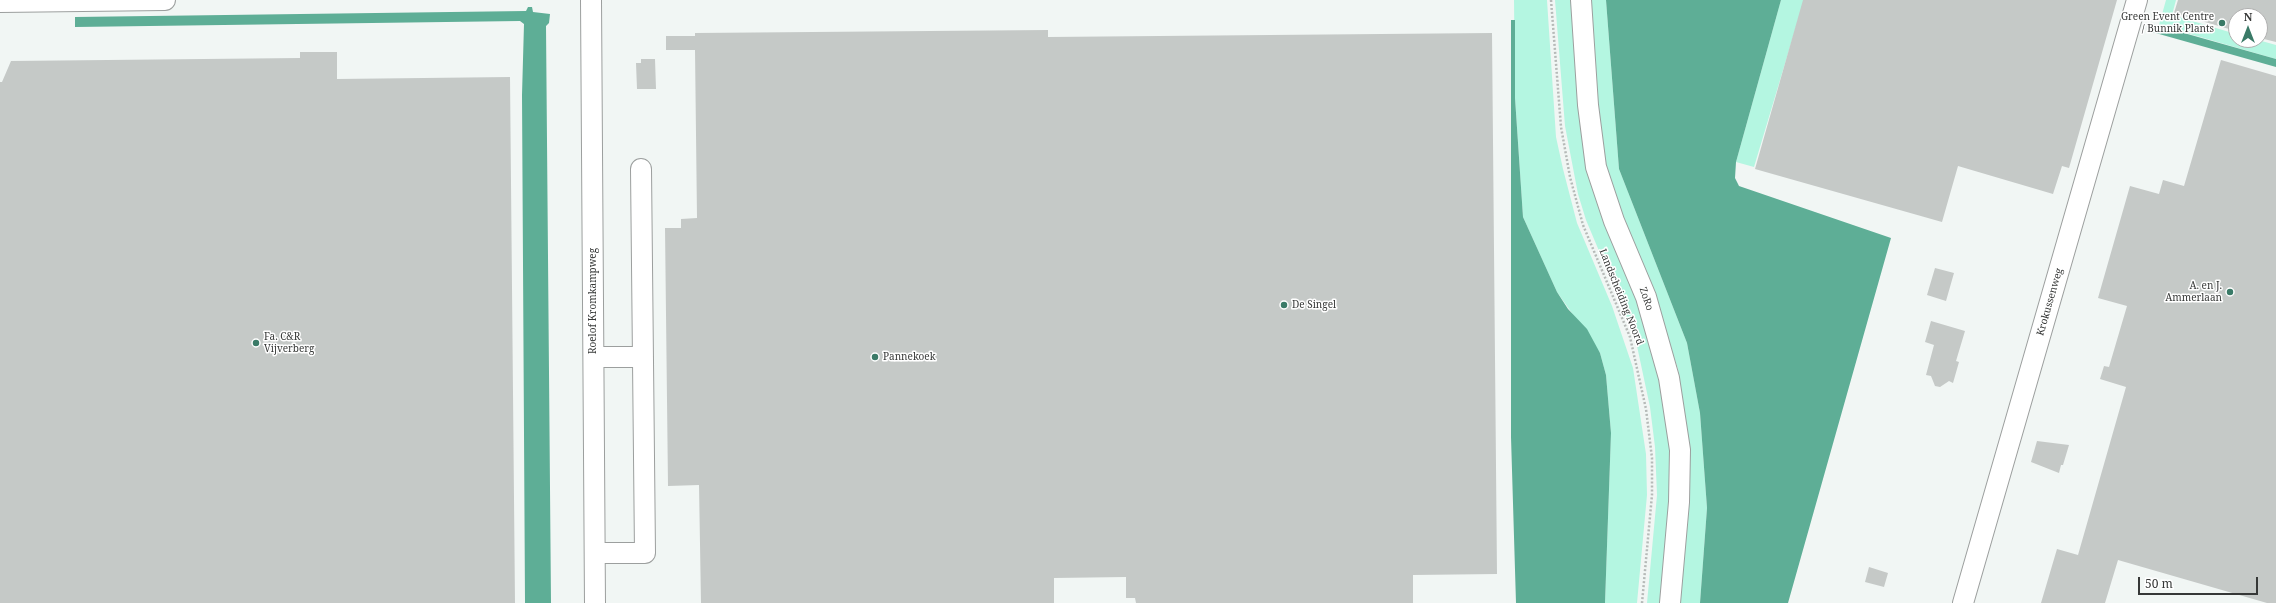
<!DOCTYPE html>
<style>
body{margin:0}
#map{position:relative;width:2276px;height:603px;overflow:hidden;background:#f1f6f4;font-family:"Noto Serif",serif}
canvas{display:block}
.north{position:absolute;left:2228px;top:8px;width:40px;height:40px;box-sizing:border-box;background:#fff;border:1px solid #afafaf;border-radius:50%;rotate:0deg;font-size:11px;font-weight:700;line-height:16px;text-align:center;color:#363837}
.north::after{content:'';display:block;margin:auto;width:14px;height:18px;background:#3a7a67;clip-path:polygon(50% 0,100% 100%,50% 72%,0 100%)}
.scale{position:absolute;left:2138px;top:577px;width:120px;height:18px;box-sizing:border-box;border:2px solid #363837;border-top:0;padding-left:5px;font-size:12px;line-height:14px;white-space:nowrap;color:#363837;-webkit-text-stroke:3px #fff;paint-order:stroke}
</style>
<div id="map">
<canvas width="2276" height="603"></canvas>
<div class="north">N</div>
<div class="scale">50 m</div>
</div>
<script>
const g = document.querySelector('canvas').getContext('2d');
g.lineJoin = 'round';
function paint(path, color) { g.fillStyle = color; g.fill(path, 'evenodd'); }
const shape = rows => new Path2D(rows.map(r => 'M' + r).join(''));
function trace(path, color, width, dash) { g.strokeStyle = color; g.lineWidth = width; g.lineCap = dash ? 'butt' : 'round'; g.setLineDash(dash || []); g.stroke(path); }
function label(font, color, halo, rows, align = 'center') {
  g.font = font + ' "Noto Serif",serif'; g.lineWidth = 3; g.setLineDash([]); g.textBaseline = 'middle'; g.strokeStyle = halo; g.fillStyle = color; for (const [text, x, y, turn = 0] of rows) {
    g.save(); g.translate(x, y); g.rotate((+turn || 0) * Math.PI / 180); g.textAlign = isNaN(turn) ? turn : align; if (halo) g.strokeText(text, 0, 0); g.fillText(text, 0, 0); g.restore();
  }
}
const green = shape([
 [1514,0,1547,0,1556,137,1563,169,1577,223,1612,306,1633,368,1646,454,1647,495,1637,603,1605,603,1611,433,1606,375,1600,353,1557,292,1523,217,1515,98],
 [1555,0,1572,0,1621,251,1668,397,1673,505,1662,603,1647,603,1657,495,1655,447,1650,407,1637,346,1618,296,1586,220,1578,194,1565,126],
 [1591,0,1606,0,1619,169,1687,343,1700,413,1707,508,1700,603,1679,603,1689,452,1678,369,1650,286,1605,170,1598,110],
 [1781,0,1804,0,1754,167,1736,162],
 [2166,0,2176,0,2172,15,2236,34,2236,40,2258,40,2276,45,2276,59,2159,25]
]);
const water = shape([
 [1606,0,1781,0,1736,162,1735,178,1739,186,1891,238,1788,603,1700,603,1707,508,1700,413,1687,343,1619,169],
 [528,7,532,7,533,12,550,14,549,23,546,26,551,603,525,603,522,95,524,24,520,21,75,27,75,17,526,11],
 [1511,20,1515,20,1515,98,1523,217,1557,292,1568,309,1587,329,1600,353,1606,375,1611,433,1605,603,1516,603,1511,437],
 [2152,24,2276,59,2276,67,2152,32,2149,27]
]);
const building = shape([
 [1803,0,2117,0,2069,168,2062,166,2053,194,1958,166,1942,222,1755,169],
 [2178,0,2276,0,2276,42,2260,38,2260,16,2236,16,2236,31,2174,13],
 [1048,30,1048,37,1492,33,1497,574,1413,575,1413,603,1136,603,1135,598,1126,598,1126,577,1054,578,1054,603,701,603,699,485,668,486,665,228,681,228,681,219,697,218,695,50,666,50,666,36,695,36,695,33],
 [300,52,337,52,337,79,510,77,515,603,0,603,0,82,2,82,11,61,300,58],
 [641,59,655,59,656,89,637,89,636,63,641,63],
 [2221,60,2276,76,2276,603,2267,603,2118,560,2105,603,2041,603,2057,549,2078,555,2126,387,2100,379,2104,366,2109,367,2127,306,2098,298,2130,186,2159,194,2163,180,2184,186],
 [1935,268,1954,273,1946,301,1927,295],
 [1931,321,1965,331,1956,361,1959,362,1953,383,1949,381,1940,387,1935,386,1931,376,1926,375,1934,345,1925,342],
 [2037,441,2069,445,2063,465,2061,465,2059,473,2031,462],
 [1869,567,1888,573,1884,587,1865,582]
]);
const path = shape([
 [1551,0,1561,127,1570,177,1583,225,1630,337,1646,409,1652,458,1652,495,1642,603]
]);
const minor = shape([
 [591,0,595,603],
 [1581,0,1588,105,1596,167,1614,221,1646,297,1669,378,1680,450,1679,502,1670,603],
 [0,2,165,0],
 [594,357,643,357],
 [595,553,645,553,641,169],
 [1963,603,2137,0]
]);
const markers = [
 [2222,23,4,"#3a7a67"],
 [2230,292,4,"#3a7a67"],
 [1284,305,4,"#3a7a67"],
 [256,343,4,"#3a7a67"],
 [875,357,4,"#3a7a67"]
];
const poiNames = [
 ["Green Event Centre",2214,17,"right"],
 ["/ Bunnik Plants",2214,29,"right"],
 ["A. en J.",2222,286,"right"],
 ["Ammerlaan",2222,298,"right"],
 ["De Singel",1292,305],
 ["Fa. C&R",264,337],
 ["Vijverberg",264,349],
 ["Pannekoek",883,357]
];
const streetNames = [
 ["Landscheiding Noord",1621,297,68],
 ["ZoRo",1646,299,71],
 ["Roelof Kromkampweg",593,301,-90],
 ["Krokussenweg",2050,302,-74]
];
paint(green, '#b4f6e1');
paint(water, '#5eae96');
paint(building, '#c5c9c7');
trace(minor, '#9c9f9e', 22);
trace(path, '#b6bab8', 2.5, [2, 2]);
trace(minor, '#fff', 20);
for (const [x, y, r, color] of markers) { const dot = new Path2D(); dot.arc(x, y, r, 0, 2 * Math.PI); g.fillStyle = color; g.fill(dot); trace(dot, '#fff', 1.5); }
label('10px', '#363837', '#fff', poiNames, 'left');
label('10px', '#363837', '#fff', streetNames);
</script>
